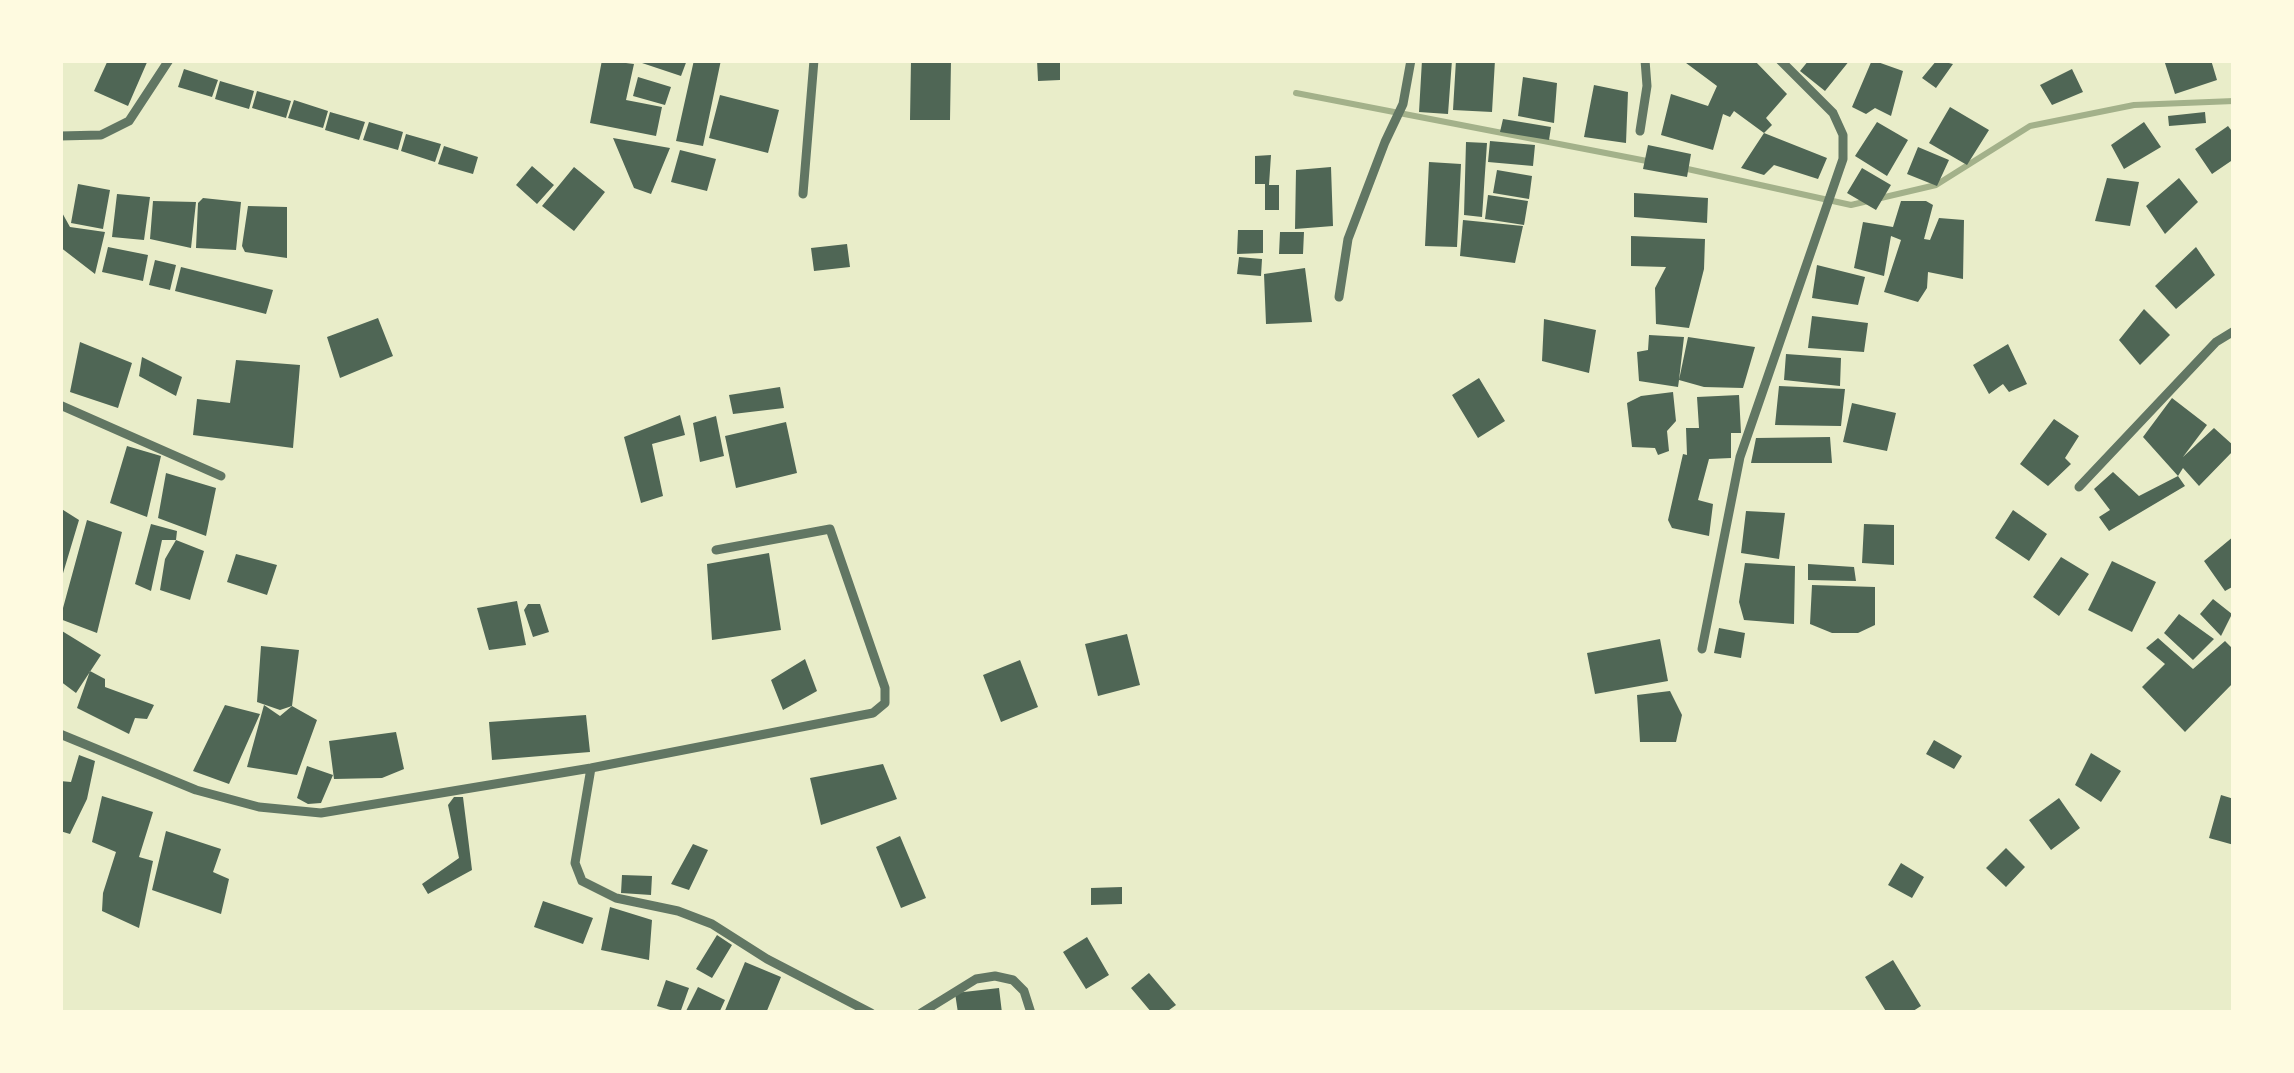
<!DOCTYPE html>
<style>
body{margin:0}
#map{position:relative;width:2294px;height:1073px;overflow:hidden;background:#e9edc9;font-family:Karla,sans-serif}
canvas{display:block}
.frame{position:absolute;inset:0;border:63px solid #fefae0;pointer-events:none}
</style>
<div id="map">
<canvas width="2294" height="1073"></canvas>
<div class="frame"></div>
</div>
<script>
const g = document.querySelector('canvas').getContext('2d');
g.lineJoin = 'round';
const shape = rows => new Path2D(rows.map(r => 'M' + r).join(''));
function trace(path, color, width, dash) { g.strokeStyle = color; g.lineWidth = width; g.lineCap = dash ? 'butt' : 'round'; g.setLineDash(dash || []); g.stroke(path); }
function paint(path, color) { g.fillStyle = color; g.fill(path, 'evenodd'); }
const stream = shape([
 [1296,93,1652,162],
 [1683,168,1851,205,1936,185,2030,126,2134,105,2234,101]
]);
const building = shape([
 [108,60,148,60,128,106,94,91],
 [602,60,634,64,626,100,662,107,656,136,590,123],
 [633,60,687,60,681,76],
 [694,60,721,60,703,146,676,141],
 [911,60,951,60,950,120,910,120],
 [1037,60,1060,60,1060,80,1038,81],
 [1422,60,1452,60,1448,114,1419,112],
 [1456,60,1495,60,1492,112,1453,110],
 [1682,60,1754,60,1787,94,1766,118,1772,125,1764,133,1734,111,1730,117,1723,114,1713,150,1661,135,1671,94,1708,106,1717,86],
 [1809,60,1850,60,1825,91,1800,71],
 [1872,60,1903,71,1891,116,1875,108,1866,114,1852,107],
 [1937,60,1953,64,1936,88,1922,78],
 [2164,60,2211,60,2217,80,2175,94],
 [184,69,218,80,212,97,178,87],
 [2072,69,2083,92,2052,105,2040,85],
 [638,77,671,87,665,105,633,96],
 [1523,77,1557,83,1554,123,1518,116],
 [220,81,254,91,249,109,215,99],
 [1594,85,1628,92,1626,143,1584,137],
 [257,91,291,101,286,118,252,108],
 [720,95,779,110,768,153,709,138],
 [294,100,328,111,323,128,288,118],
 [1950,107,1989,130,1967,165,1929,143],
 [330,112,365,122,359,140,325,130],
 [2205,112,2206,123,2169,126,2168,116],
 [1503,119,1551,127,1549,140,1500,132],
 [369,122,403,132,398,150,363,140],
 [1877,122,1908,140,1887,176,1855,156],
 [2144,122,2161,147,2124,169,2111,145],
 [2228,126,2234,134,2234,159,2212,174,2195,149],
 [1764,133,1827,158,1818,179,1774,165,1764,175,1741,168],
 [406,134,441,144,435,162,401,151],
 [613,138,670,148,651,194,634,188],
 [1490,141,1535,145,1533,166,1488,162],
 [1466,142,1487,143,1482,217,1464,215],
 [1648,145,1691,154,1687,177,1643,169],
 [444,146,478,157,473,174,438,164],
 [1918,147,1949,160,1937,186,1907,174],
 [680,150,716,159,707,191,671,182],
 [1271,155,1269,185,1279,185,1279,210,1265,210,1265,184,1255,184,1255,156],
 [1429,162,1461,164,1457,247,1425,246],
 [532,166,554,185,537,204,516,185],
 [574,167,605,192,574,231,542,206],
 [1331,167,1333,226,1295,229,1296,170],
 [1862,168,1891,185,1876,210,1847,193],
 [1497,170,1532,176,1529,199,1493,193],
 [2107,178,2139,182,2130,226,2095,221],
 [2179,178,2198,202,2165,234,2146,206],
 [78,184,110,190,103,229,71,223],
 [1634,193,1708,198,1707,223,1634,217],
 [117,194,150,197,144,240,112,237],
 [1488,195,1528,201,1524,225,1485,219],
 [203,198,241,202,236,250,196,248,198,203],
 [153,201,196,202,191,248,150,239],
 [1901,201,1926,201,1933,205,1924,239,1930,240,1939,218,1964,220,1963,279,1928,272,1927,288,1918,302,1884,292,1901,240,1891,236,1884,276,1854,268,1863,222,1893,227],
 [248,206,287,207,287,258,245,252,242,246],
 [60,209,70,227,105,232,95,274,60,247],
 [1463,220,1523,226,1515,263,1460,256],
 [1238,230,1263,230,1263,253,1237,254],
 [1280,232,1304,232,1303,254,1279,254],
 [1631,236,1705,239,1704,269,1689,328,1656,324,1655,288,1666,267,1631,266],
 [847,244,850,267,814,271,811,248],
 [108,247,148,255,143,281,102,272],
 [2196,247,2215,275,2176,309,2155,286],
 [1239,257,1262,259,1261,276,1237,274],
 [155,260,176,265,170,290,149,285],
 [1817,265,1865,277,1858,305,1812,298],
 [181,267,273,290,266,314,175,291],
 [1305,268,1312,322,1266,324,1264,274],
 [2144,309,2170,335,2140,365,2119,340],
 [1812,316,1868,323,1864,352,1808,348],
 [378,318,393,356,340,378,327,337],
 [1544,319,1596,330,1589,373,1542,361],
 [1649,335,1684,337,1679,380,1688,337,1755,347,1743,388,1704,387,1679,380,1678,387,1639,381,1637,352,1648,350],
 [80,342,132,363,118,408,70,392],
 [2008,344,2027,384,2009,392,2003,384,1989,394,1973,365],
 [1786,354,1841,358,1840,386,1784,380],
 [142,357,182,377,176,396,139,376],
 [236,360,300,365,293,448,193,435,197,399,230,403],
 [1479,378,1505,421,1478,438,1452,395],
 [1779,386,1845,389,1841,426,1775,425],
 [780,387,784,408,733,414,729,395],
 [1673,392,1676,421,1667,431,1669,451,1658,455,1655,448,1632,447,1627,403,1641,396],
 [1739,395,1741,433,1731,433,1731,458,1709,459,1698,500,1713,504,1709,536,1672,528,1668,520,1683,454,1687,455,1686,428,1699,428,1697,397],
 [2172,398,2207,425,2183,457,2214,428,2234,446,2234,450,2199,486,2183,468,2178,476,2143,437],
 [1852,403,1896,413,1887,451,1843,442],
 [680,415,685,435,652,444,663,496,641,503,624,437],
 [716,416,724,456,700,462,693,423],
 [2054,419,2079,436,2065,458,2071,464,2048,486,2020,464],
 [786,422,797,473,736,488,725,436],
 [1830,437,1832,463,1751,463,1756,438],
 [127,446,161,456,147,517,110,503],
 [2113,472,2139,496,2178,476,2185,486,2109,531,2099,517,2110,510,2094,489],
 [166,473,216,488,206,536,158,518],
 [60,508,79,520,61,580,60,580],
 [2013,510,2047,534,2029,561,1995,538],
 [1746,511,1785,513,1779,559,1741,553],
 [87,520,122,532,97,633,60,619],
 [151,524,177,531,176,540,162,540,151,591,135,584],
 [1864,524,1894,525,1894,565,1862,563],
 [2234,536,2234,586,2225,591,2204,561],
 [176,540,204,551,190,600,160,590,165,559],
 [769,553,781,630,712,640,707,564],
 [236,554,277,565,267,595,227,582],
 [2061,557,2089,574,2059,616,2033,597],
 [2112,561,2156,582,2132,632,2088,610],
 [1745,563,1795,566,1794,624,1744,620,1739,602],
 [1808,564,1854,567,1856,581,1808,580],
 [1812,585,1875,587,1875,625,1858,633,1832,633,1810,624],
 [2213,599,2232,614,2221,636,2200,614],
 [517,601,526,645,489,650,477,608],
 [528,604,540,604,549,632,533,637,524,610],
 [2179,614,2214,639,2193,660,2164,633],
 [1719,628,1745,633,1741,658,1714,653],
 [62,631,101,655,76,693,60,681],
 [1127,634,1140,685,1098,696,1085,644],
 [2158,638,2193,669,2225,641,2234,650,2234,682,2185,732,2142,687,2165,664,2146,648],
 [1660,639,1668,681,1595,694,1587,653],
 [261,646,299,650,292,706,280,710,257,702],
 [805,659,817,691,783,710,771,680],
 [1020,660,1038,707,1001,722,983,675],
 [90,671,105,679,105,687,154,705,147,719,135,718,129,734,77,708],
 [1670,691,1682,715,1676,742,1640,742,1637,695],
 [225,705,260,714,229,784,193,771],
 [264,705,280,716,292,706,317,720,297,775,247,767],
 [586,715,590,752,492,760,489,722],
 [396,732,404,769,382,778,334,779,329,741],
 [1934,740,1962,756,1954,769,1926,754],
 [2091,753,2121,771,2101,802,2075,785],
 [79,755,95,761,87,799,70,834,60,831,60,781,71,782],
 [883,764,897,799,821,825,810,778],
 [307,766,333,775,321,803,308,804,297,798],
 [2221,795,2234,799,2234,845,2209,838],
 [102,796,153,812,139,857,153,861,139,928,102,911,103,893,116,852,92,842],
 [454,797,463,797,472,870,428,894,422,884,459,858,448,805],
 [2059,798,2080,828,2051,850,2029,820],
 [166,831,221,849,213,872,229,879,221,914,152,890],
 [900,836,926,898,901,908,876,847],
 [693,844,708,850,689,890,671,884],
 [2006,848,2025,867,2006,887,1986,868],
 [1901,863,1924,877,1912,898,1888,885],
 [622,875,652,876,651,895,621,893],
 [1122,887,1122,904,1091,905,1091,888],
 [543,901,593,918,583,944,534,927],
 [610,907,652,920,649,960,601,950],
 [717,935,732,945,712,978,696,969],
 [1087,937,1109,975,1086,989,1063,952],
 [1893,960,1921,1006,1910,1013,1887,1013,1865,977],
 [745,962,781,977,766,1013,724,1013],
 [1149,973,1176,1005,1165,1013,1152,1013,1131,988],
 [666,980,689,988,680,1013,657,1006],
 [698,987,725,1000,719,1013,685,1013],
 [999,988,1002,1013,958,1013,955,993]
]);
const minor = shape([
 [1640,131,1647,86,1645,60],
 [60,136,101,135,129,121,169,60],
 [803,194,814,60],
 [1339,297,1348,239,1385,142,1403,104,1411,60],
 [60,405,221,476],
 [2079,487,2216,342,2234,331],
 [1702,649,1740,457,1843,159,1843,135,1833,113,1780,60],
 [60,734,196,790,259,807,321,813,591,768,873,713,885,703,885,688,830,529,716,550],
 [591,768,575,863,582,881,616,898,678,911,712,924,767,959,871,1013],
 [921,1013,976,979,995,976,1013,980,1024,991,1031,1013]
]);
trace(stream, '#a3b18a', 6);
paint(building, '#4f6655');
trace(minor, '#617663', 9);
</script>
